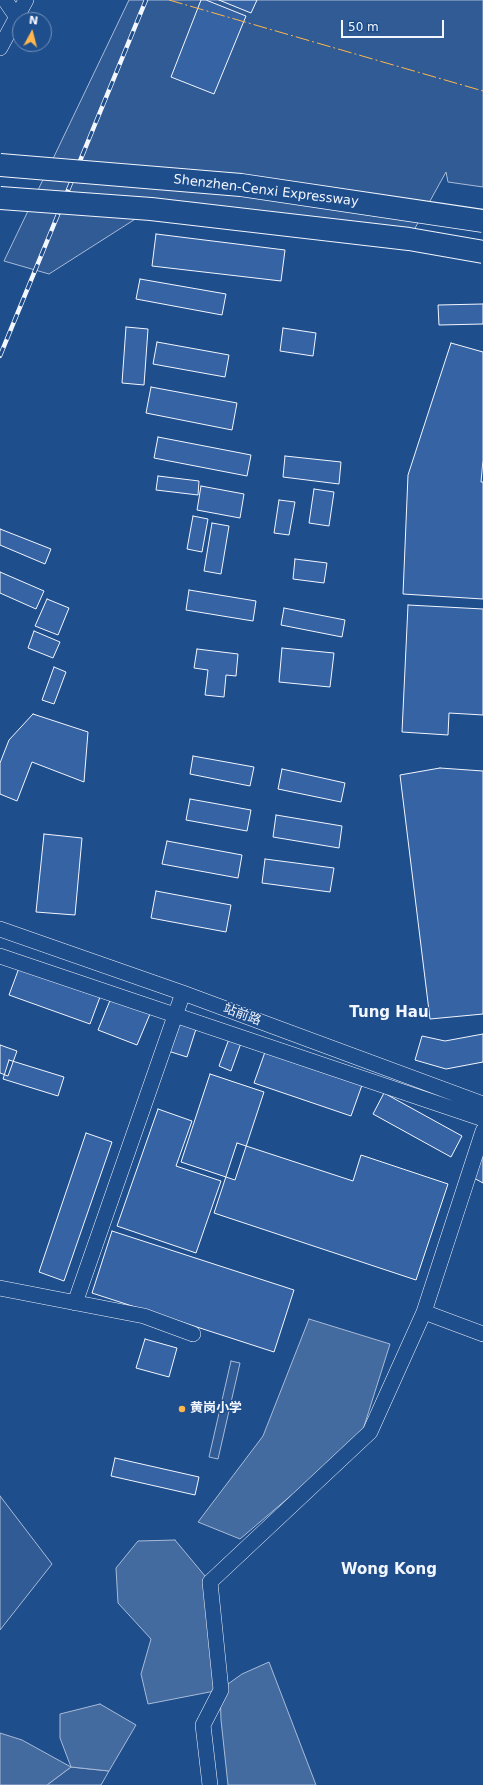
<!DOCTYPE html>
<meta charset="utf-8">
<style>
body{margin:0}
#map{position:relative;width:483px;height:1785px;overflow:hidden;background:#1f4e8c;font-family:"DejaVu Sans",sans-serif}
canvas{display:block}
.north{position:absolute;left:12px;top:12px;width:40px;height:40px;box-sizing:border-box;background:#1f4e8c;border:1px solid #7391ba;border-radius:50%;rotate:7deg;font-size:11px;font-weight:700;line-height:16px;text-align:center;color:#f2f6ff}
.north::after{content:'';display:block;margin:auto;width:14px;height:18px;background:#ffb74d;clip-path:polygon(50% 0,100% 100%,50% 72%,0 100%)}
.scale{position:absolute;left:341px;top:20px;width:103px;height:18px;box-sizing:border-box;border:2px solid #f2f6ff;border-top:0;padding-left:5px;font-size:12px;line-height:14px;white-space:nowrap;color:#f2f6ff;-webkit-text-stroke:3px #1f4e8c;paint-order:stroke}
</style>
<div id="map">
<canvas width="483" height="1785"></canvas>
<div class="north">N</div>
<div class="scale">50 m</div>
</div>
<script>
const g = document.querySelector('canvas').getContext('2d');
g.lineJoin = 'round';
function paint(path, color) { g.fillStyle = color; g.fill(path, 'evenodd'); }
const shape = rows => new Path2D(rows.map(r => 'M' + r).join(''));
function trace(path, color, width, dash) { g.strokeStyle = color; g.lineWidth = width; g.lineCap = dash ? 'butt' : 'round'; g.setLineDash(dash || []); g.stroke(path); }
function label(font, color, halo, rows, align = 'center') {
  g.font = font + ' "DejaVu Sans","Noto Sans SC",sans-serif'; g.lineWidth = 3; g.setLineDash([]); g.textBaseline = 'middle'; g.strokeStyle = halo; g.fillStyle = color; for (const [text, x, y, turn = 0] of rows) {
    g.save(); g.translate(x, y); g.rotate((+turn || 0) * Math.PI / 180); g.textAlign = isNaN(turn) ? turn : align; if (halo) g.strokeText(text, 0, 0); g.fillText(text, 0, 0); g.restore();
  }
}
const built = shape([
 [129,0,483,0,483,187,448,182,446,172,409,239,151,209,49,274,4,261,129,0],
 [231,1361,240,1363,218,1459,209,1457,231,1361],
 [0,1496,52,1564,0,1630,0,1496],
 [71,1767,109,1771,101,1785,47,1785,71,1767]
]);
const water = shape([
 [309,1319,390,1344,361,1436,240,1539,198,1522,263,1436,309,1319],
 [175,1540,210,1582,221,1689,242,1674,269,1662,316,1785,228,1785,221,1720,220,1690,148,1704,141,1674,151,1639,118,1603,116,1568,138,1541,175,1540],
 [100,1704,136,1725,109,1771,71,1767,47,1785,0,1785,0,1733,22,1740,71,1767,60,1738,60,1714,100,1704]
]);
const building = shape([
 [201,0,206,0,246,16,214,94,171,77,201,0],
 [219,0,257,0,251,13,219,0],
 [156,234,285,250,281,281,152,266,156,234],
 [140,279,226,294,222,315,136,299,140,279],
 [483,304,483,324,439,325,438,305,483,304],
 [126,327,148,329,144,385,122,383,126,327],
 [283,328,316,333,313,356,280,351,283,328],
 [157,342,229,355,225,377,153,364,157,342],
 [451,343,483,352,483,460,481,482,483,482,483,599,403,594,408,475,451,343],
 [151,387,237,403,232,430,146,413,151,387],
 [158,437,251,455,247,476,154,458,158,437],
 [285,456,341,462,339,484,283,477,285,456],
 [158,476,199,481,198,495,156,490,158,476],
 [201,486,244,494,240,518,197,510,201,486],
 [314,489,334,492,329,526,309,523,314,489],
 [279,500,295,502,289,535,274,533,279,500],
 [193,516,208,519,202,552,187,549,193,516],
 [212,523,229,526,221,574,204,571,212,523],
 [0,529,51,549,45,564,0,545,0,529],
 [295,559,327,563,324,583,293,579,295,559],
 [0,572,44,591,36,609,0,593,0,572],
 [189,590,256,601,253,621,186,610,189,590],
 [47,599,69,608,58,635,35,626,47,599],
 [408,605,483,609,483,715,449,713,448,735,402,732,408,605],
 [284,608,345,620,342,637,281,625,284,608],
 [34,631,60,642,53,658,28,648,34,631],
 [282,648,334,653,330,687,279,682,282,648],
 [197,649,238,654,236,676,226,675,224,697,205,695,208,670,194,668,197,649],
 [54,667,66,672,54,704,42,700,54,667],
 [33,714,88,732,84,782,32,762,17,801,0,794,0,763,9,740,33,714],
 [193,756,254,767,250,786,190,774,193,756],
 [440,768,483,771,483,1014,430,1019,400,775,440,768],
 [282,769,345,783,341,802,278,789,282,769],
 [190,799,251,810,247,831,186,820,190,799],
 [276,815,342,826,339,848,273,837,276,815],
 [44,834,82,838,75,915,36,912,44,834],
 [167,841,242,855,238,878,162,864,167,841],
 [265,859,334,868,330,892,262,883,265,859],
 [156,891,231,905,226,932,151,918,156,891],
 [19,968,100,997,90,1024,9,995,19,968],
 [111,998,150,1014,137,1045,98,1030,111,998],
 [177,1023,196,1029,187,1057,168,1051,177,1023],
 [483,1034,483,1062,446,1069,415,1060,422,1036,445,1041,483,1034],
 [229,1039,241,1043,231,1071,219,1066,229,1039],
 [0,1045,17,1051,8,1076,0,1073,0,1045],
 [265,1052,362,1085,351,1116,254,1083,265,1052],
 [9,1060,64,1077,58,1096,3,1079,9,1060],
 [210,1074,264,1092,235,1180,181,1162,210,1074],
 [384,1093,462,1136,451,1157,373,1114,384,1093],
 [158,1109,192,1121,176,1166,221,1181,196,1253,117,1226,158,1109],
 [86,1133,112,1142,64,1281,39,1272,86,1133],
 [237,1143,353,1181,361,1155,448,1184,416,1280,214,1213,237,1143],
 [483,1152,483,1183,472,1177,483,1152],
 [112,1231,294,1290,274,1352,92,1293,112,1231],
 [145,1339,177,1348,169,1377,136,1368,145,1339],
 [115,1458,199,1477,195,1495,111,1476,115,1458]
]);
const minor = shape([
 [5,0,16,16],
 [0,48,26,0],
 [0,929,183,993,483,1104],
 [0,956,483,1119],
 [0,1288,144,1316,193,1334],
 [75,1303,183,993],
 [424,1312,483,1334],
 [210,1785,203,1725,221,1690,210,1582,370,1432,424,1312,483,1131]
]);
const rail = shape([
 [0,356,146,0]
]);
const highwayBridge = shape([
 [0,165,241,185,483,221],
 [0,198,151,209,409,239,483,252]
]);
const power = shape([
 [169,0,483,91]
]);
const markers = [
 [182,1409,4,"#ffb74d"]
];
const streetNames = [
 ["Shenzhen-Cenxi Expressway",266,191,7],
 ["站前路",242,1015,20]
];
const poiNames = [
 ["黄岗小学",190,1409]
];
const quarterNames = [
 ["Tung Hau",389,1013],
 ["Wong Kong",389,1570]
];
paint(built, '#305b95');
trace(built, '#a8bbd7', 1);
paint(water, '#446ba0');
trace(water, '#a8bbd7', 1);
paint(building, '#3563a3');
trace(building, '#f2f6ff', 1);
trace(minor, '#f2f6ff', 16);
trace(minor, '#1f4e8c', 15);
trace(rail, '#f2f6ff', 4.5);
trace(rail, '#1f4e8c', 3, [9]);
trace(highwayBridge, '#f2f6ff', 24, []);
trace(highwayBridge, '#1f4e8c', 22);
trace(power, '#ffb74d', 1, [14, 3, 2, 3]);
for (const [x, y, r, color] of markers) { const dot = new Path2D(); dot.arc(x, y, r, 0, 2 * Math.PI); g.fillStyle = color; g.fill(dot); trace(dot, '#1f4e8c', 1.5); }
label('13px', '#f2f6ff', '#1f4e8c', streetNames);
label('bold 13px', '#f2f6ff', '#1f4e8c', poiNames, 'left');
label('bold 15px', '#f2f6ff', '#1f4e8c', quarterNames);
</script>
